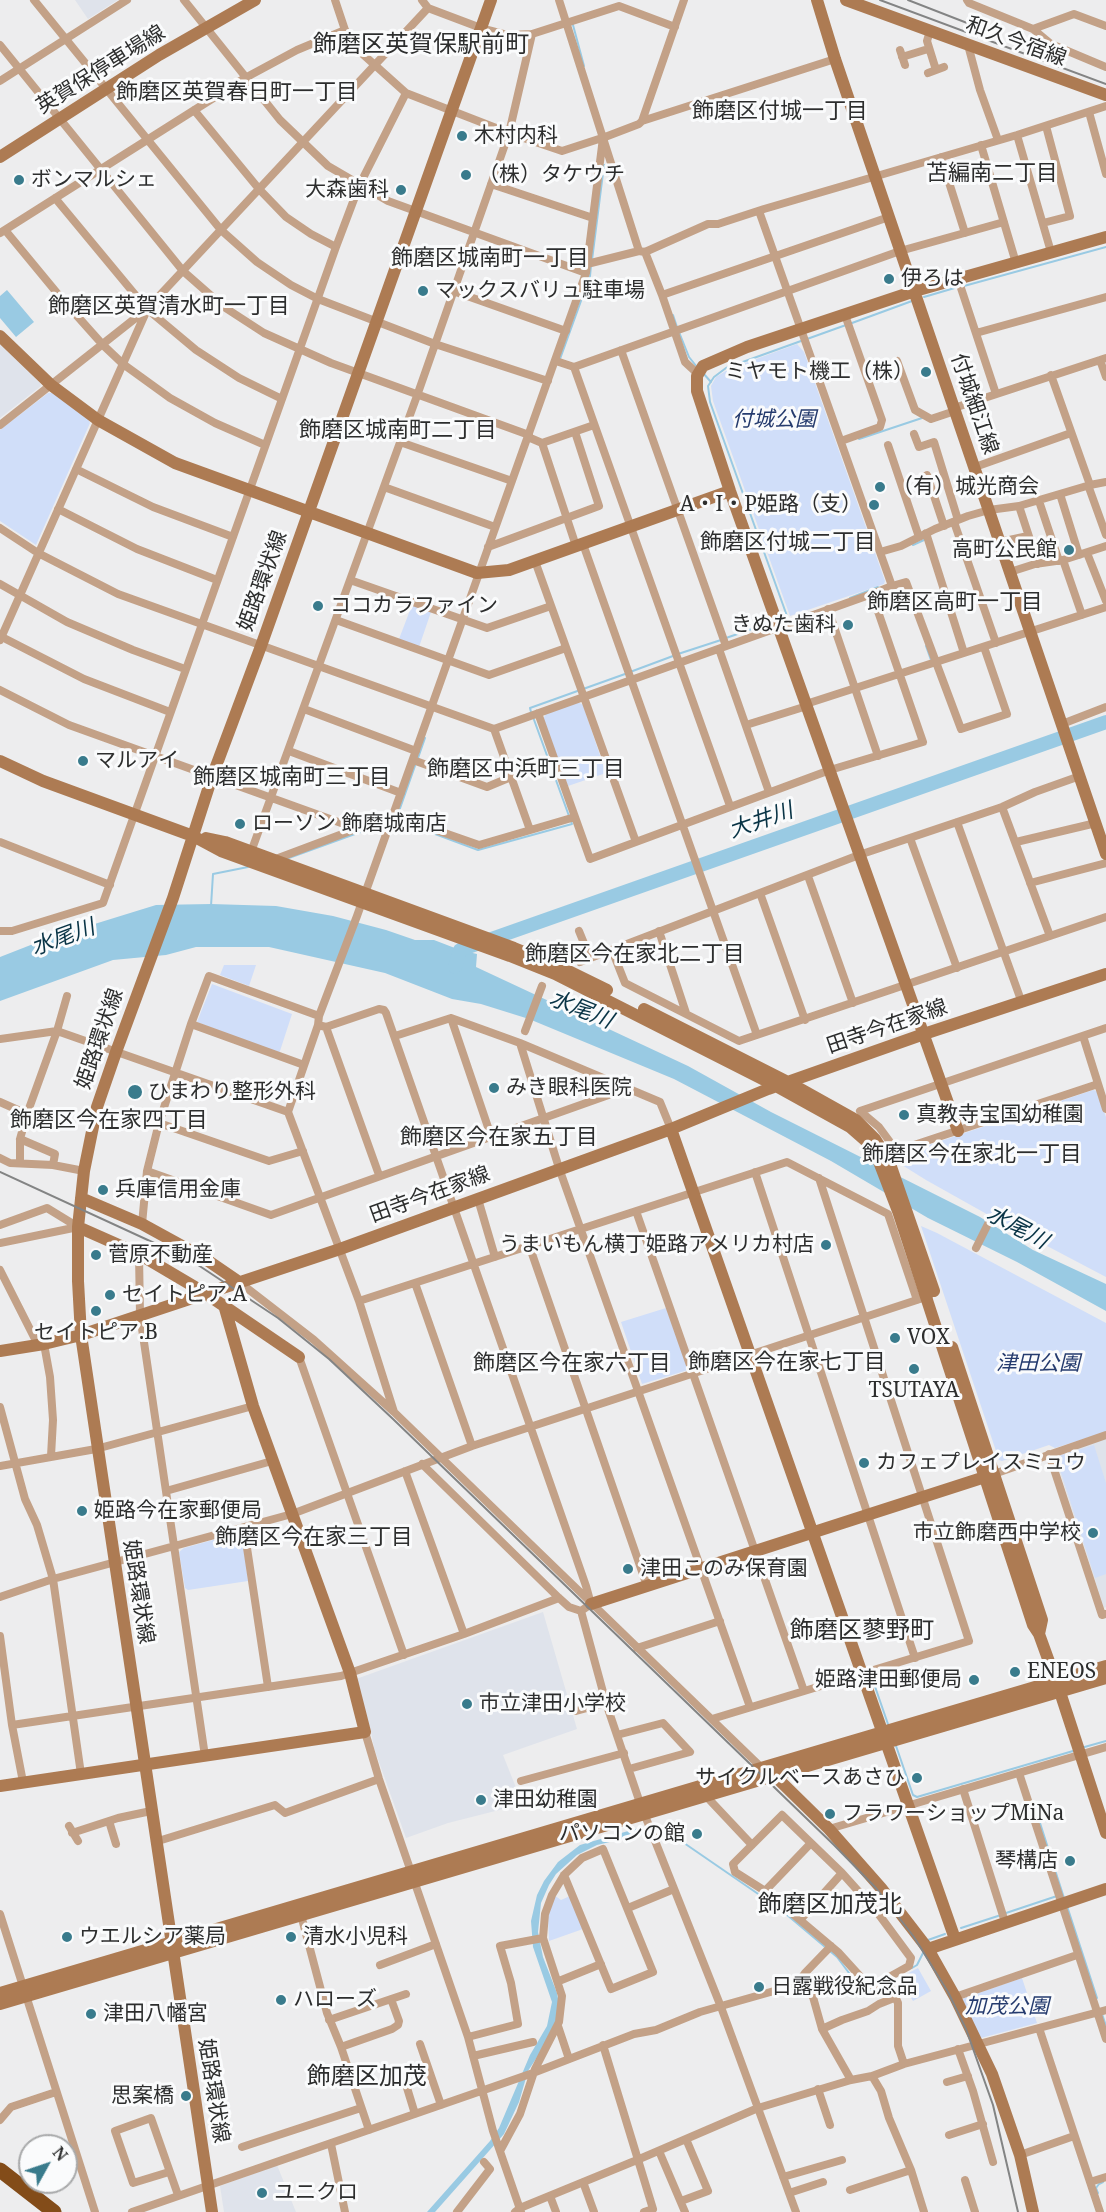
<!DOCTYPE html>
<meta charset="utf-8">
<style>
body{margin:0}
#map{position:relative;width:1106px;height:2212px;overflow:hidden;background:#ededee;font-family:"Noto Serif",serif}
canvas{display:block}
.north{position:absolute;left:18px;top:2134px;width:60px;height:60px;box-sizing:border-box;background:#fafbfc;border:2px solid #a8a9aa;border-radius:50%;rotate:50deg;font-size:16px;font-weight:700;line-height:24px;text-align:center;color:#2d2e2e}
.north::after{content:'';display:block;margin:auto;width:21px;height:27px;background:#397b8c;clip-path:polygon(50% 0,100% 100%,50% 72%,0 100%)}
</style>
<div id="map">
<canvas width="1106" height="2212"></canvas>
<div class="north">N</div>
</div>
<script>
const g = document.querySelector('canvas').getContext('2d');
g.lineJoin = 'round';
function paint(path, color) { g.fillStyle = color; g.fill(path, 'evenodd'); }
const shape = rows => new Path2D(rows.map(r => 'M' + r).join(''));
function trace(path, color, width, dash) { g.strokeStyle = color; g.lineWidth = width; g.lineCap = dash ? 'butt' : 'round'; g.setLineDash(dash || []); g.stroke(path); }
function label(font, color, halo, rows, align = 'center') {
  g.font = font + ' "Noto Serif","Noto Sans JP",serif'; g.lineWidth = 6; g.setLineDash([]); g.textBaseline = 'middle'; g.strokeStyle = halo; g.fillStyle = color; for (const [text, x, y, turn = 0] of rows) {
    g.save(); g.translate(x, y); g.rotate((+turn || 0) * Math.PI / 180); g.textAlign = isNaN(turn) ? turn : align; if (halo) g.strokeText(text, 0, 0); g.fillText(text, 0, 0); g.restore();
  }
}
const built = shape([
 [75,0,118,0,88,19],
 [0,344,40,383,41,386,0,418],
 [1106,1438,1106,1607,1104,1608,1055,1458,1057,1454],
 [543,1612,577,1729,503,1755,519,1795,519,1805,448,1823,406,1838,374,1748,371,1732,356,1679],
 [277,2165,296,2212,224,2212,220,2186]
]);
const green = shape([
 [797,344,804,352,885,581,884,584,790,616,713,401,711,386,716,377,729,369],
 [48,393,52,393,88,419,90,423,36,545,0,521,0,430],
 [412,605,431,612,419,647,399,639],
 [578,702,583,705,606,773,568,786,543,719,546,714],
 [224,965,256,965,249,986,220,975],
 [212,984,292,1014,279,1054,197,1022],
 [1093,1090,1097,1091,1106,1117,1106,1277,992,1217,926,1180,902,1165,899,1155],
 [921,1226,937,1233,1106,1323,1106,1432,1055,1448,1049,1445,1002,1461,999,1460],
 [666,1308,688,1370,642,1384,621,1322],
 [1094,1445,1106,1483,1106,1574,1095,1578,1056,1457],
 [238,1533,242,1535,248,1581,188,1590,185,1588,179,1552,184,1548],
 [554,1895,561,1900,570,1896,583,1929,549,1941,548,1917],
 [918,1968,931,1991,913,2001,899,1978],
 [1022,1978,1037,2023,981,2038,961,2001,964,1998]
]);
const water = shape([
 [7,290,34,322,16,337,0,318,0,296],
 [211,904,276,906,333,916,386,930,415,940,434,940,460,950,477,954,476,967,688,1066,771,1112,980,1217,1033,1250,1106,1284,1106,1311,1017,1262,928,1218,831,1161,674,1079,529,1019,481,1004,452,999,385,973,269,947,196,947,166,955,113,960,0,1001,0,957,46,939,156,905],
 [642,1827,644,1834,597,1845,577,1855,556,1874,549,1885,541,1903,538,1932,543,1957,557,1993,559,2004,558,2016,545,2045,528,2071,519,2102,504,2134,435,2212,427,2212,490,2141,499,2128,530,2055,547,2026,552,2002,533,1947,531,1921,537,1895,544,1881,558,1862,580,1845]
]);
const stream = shape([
 [573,25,584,66],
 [592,260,604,165,608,165],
 [964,286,1106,247],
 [924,297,958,287],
 [673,315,677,327],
 [852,323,912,301],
 [679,332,689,357,697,367],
 [807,339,846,325],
 [560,359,590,276,591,266],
 [703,373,711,382],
 [859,439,922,418],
 [913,545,924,540],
 [850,598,878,587],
 [780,619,787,616,710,402,708,386,714,377,726,368,801,341],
 [726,638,772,622],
 [926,646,931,660],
 [678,654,721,640],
 [630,672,673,656],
 [531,712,530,708,625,674],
 [533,717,569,816],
 [418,758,425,738],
 [398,814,416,763],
 [419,828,478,850,572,824,571,821],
 [286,859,388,822],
 [211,906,213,874,248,867],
 [871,1675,889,1727],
 [895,1743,913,1795,917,1797,1073,1751],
 [1081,1748,1106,1741],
 [1040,1823,1064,1898],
 [653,1826,668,1832,780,1909,837,1957,852,1977,863,1986,870,1991,878,1988],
 [1067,1906,1097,1998],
 [1006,1913,1057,1896],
 [961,1928,1001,1915],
 [928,1940,945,1934],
 [912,1968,917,1965,924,1951],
 [1102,2014,1106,2026],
 [1098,2193,1096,2188,1099,2184,1103,2182]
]);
const river = shape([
 [455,967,460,950,1106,722]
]);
const street = shape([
 [34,0,221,230,257,262,291,285,318,299,435,344,548,381],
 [184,0,280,120,328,166,388,201,586,273],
 [335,0,345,30,357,49,406,93,509,133,562,151,605,137,639,124,642,121,835,59],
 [422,0,428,8,481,28,508,35,532,34,619,6,675,27],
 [559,0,639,251,645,252,662,295,685,362,698,374],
 [967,0,969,3,1033,29,1051,44,1106,67],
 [1033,29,1074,14,1106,26],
 [930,31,927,41,936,70],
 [0,45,183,271,224,307,264,333,331,363,529,435],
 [968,45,980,90,998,140],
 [900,50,905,65],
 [902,57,928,49],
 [928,73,944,67],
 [0,81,127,0],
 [194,110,259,189,286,217,311,234,336,247],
 [1089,112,1106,174],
 [642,121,684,0],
 [1017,135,1051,252],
 [981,145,1016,263],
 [941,157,965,233],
 [491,184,593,218],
 [55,198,147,309,196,350,239,378,282,399],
 [1043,223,1070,216,1046,126],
 [5,230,62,299,103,345,123,364,170,398,215,423,265,445],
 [0,233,245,78,297,50,345,30],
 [645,252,708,224,718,224,764,209,1017,135,1106,106],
 [587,264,639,251],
 [958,279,996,394],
 [453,291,566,331],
 [662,295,889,217],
 [976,333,1106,297],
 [621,350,726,646],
 [1100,360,1106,377],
 [556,361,574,367,900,251,1004,222],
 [897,361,915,410,931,419,955,411],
 [574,367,730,806],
 [1051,375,1090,485],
 [954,408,1106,358],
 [0,425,147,309,428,8],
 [914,434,919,447,934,442,958,520],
 [528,437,542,443,594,425],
 [841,441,880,427,882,420,845,315],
 [400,442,512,481],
 [542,443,576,546],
 [888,445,919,537],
 [975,467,1071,433],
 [76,469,153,507,233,537],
 [927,475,944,526],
 [1088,485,1106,535],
 [384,487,495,527],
 [1060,494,1079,555],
 [1039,501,1059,561],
 [1019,506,1038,564],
 [58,509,137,549,217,580],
 [954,522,996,643],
 [0,528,38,553,118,594,494,729,872,594,892,586,759,211],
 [926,533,964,653],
 [1000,542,1028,536],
 [583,544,757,1035],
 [488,547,599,506,575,432],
 [880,552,901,546,935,529,968,516,989,510,1019,506,1090,485,1106,482],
 [1087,553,1106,601],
 [1063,560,1082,615],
 [535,561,636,842],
 [1010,572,1035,564,1063,560,1106,546],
 [350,580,487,628,551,606],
 [0,584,67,622,133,650,185,669],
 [892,586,906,582,961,729,1007,714,984,647],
 [828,609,878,756],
 [336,620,489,675,566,648],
 [0,636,84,679,170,712],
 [0,640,146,312],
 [719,649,769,792],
 [0,690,69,725,355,828],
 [806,704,1106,607],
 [304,709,416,751],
 [538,713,590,859,830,770,923,742,872,594],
 [1062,724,1106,707],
 [746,725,807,706],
 [494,729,530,830],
 [289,751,401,793],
 [413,760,487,787,511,777],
 [1002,807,1050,936],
 [957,822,1022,1003],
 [910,838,957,968],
 [0,842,110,885],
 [1016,842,1096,823],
 [251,852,418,393,509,133,532,34],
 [273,860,393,815,479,845,575,817],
 [808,876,853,1003],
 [1030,883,1106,863],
 [760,893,805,1020],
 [0,931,12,931,103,903,336,247,359,186,406,93],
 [579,931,590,958],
 [659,931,686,1013],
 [612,950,625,983,739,1041,1106,917],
 [580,962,859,855,1002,807,1035,792,1080,776],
 [451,1018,491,1136],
 [191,1024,304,1065],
 [318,1025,326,1027,379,1009,384,1010,386,1013,586,1586,591,1604,581,1611],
 [326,1027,379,1175],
 [525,1031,542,986],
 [395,1036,451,1018,520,1043,660,1102,671,1129],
 [1083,1036,1106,1109],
 [0,1039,57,1031,288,1112],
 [520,1043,559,1168,750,1707],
 [1098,1084,899,1150,893,1146,879,1127,860,1111,1106,1028],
 [0,1102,27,1114],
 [159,1123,269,1161,303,1151],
 [20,1139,55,1154,53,1165],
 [0,1158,10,1163,53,1165,84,1171],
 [20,1162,20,1139,27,1114,57,1031,67,996],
 [147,1171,271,1215,617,1092,621,1086],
 [755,1172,915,1658],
 [478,1199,495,1257],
 [636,1211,804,1691],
 [142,1224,147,1171,159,1123,191,1024,209,976,319,1016],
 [0,1225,47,1208,78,1227],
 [0,1243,78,1227],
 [529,1245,647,1586],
 [976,1248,991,1218],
 [139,1254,140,1315,205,1756],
 [0,1270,38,1345],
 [239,1282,314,1340,394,1412,762,1768],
 [415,1283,472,1446],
 [359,1301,787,1162,888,1214,917,1300],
 [44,1344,50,1377,53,1420,51,1456],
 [299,1357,404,1655],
 [0,1407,25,1499,37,1525,53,1579,81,1774],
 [394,1412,359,1301,288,1112,318,1025,319,1016,357,916,586,273,603,138],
 [1049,1454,1102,1615,1106,1614],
 [422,1464,559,1598,569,1607,581,1611],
 [0,1466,96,1449,253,1406],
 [405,1471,464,1634],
 [991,1475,1106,1435],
 [166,1491,272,1461],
 [244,1528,268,1687],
 [0,1597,53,1579,292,1514,472,1446,929,1296],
 [581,1611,606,1703,640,1803,721,2007,796,2212],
 [0,1636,12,1725,23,1782],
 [637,1648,720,1621],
 [576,1711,606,1703],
 [712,1719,969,1641,819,1178],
 [12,1725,341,1676,464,1634,559,1598],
 [365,1732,379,1779,468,2037,493,2131,521,2212],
 [617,1735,663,1723,690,1752,629,1769],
 [1019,1773,1106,2039],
 [521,1781,624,1753],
 [963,1789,1005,1922],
 [705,1795,752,1845],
 [782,1815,842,1873,877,1912,911,1958,909,1966,875,1985,868,1985,838,1952,800,1920,765,1891,735,1872,733,1864,782,1815],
 [109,1821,116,1844],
 [69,1826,78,1841],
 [829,1829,1106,1747],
 [72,1833,118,1818,151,1811],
 [155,1842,275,1805,285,1813,379,1779],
 [765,1891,811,1843],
 [628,1908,674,1889],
 [0,1914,95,2212],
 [301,1915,327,2013,341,2047,369,2130],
 [800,1920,842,1873],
 [380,1965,436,1944],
 [887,1979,898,2003,898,2046,904,2064],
 [800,1980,805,1973,831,1946],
 [559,1981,601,1964],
 [955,1997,1077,1955],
 [329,2020,406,1994],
 [558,2026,569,2059],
 [1039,2028,1100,2212],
 [822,2029,842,2020,868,2011,879,2004,894,1998],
 [468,2037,518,2024,511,1983,500,1946,543,1938],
 [420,2044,441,2105],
 [603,2045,653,2209,644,2212],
 [341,2047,392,2029,398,2025,399,2021,391,1999],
 [958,2049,973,2091,993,2162],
 [473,2056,533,2042],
 [872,2076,881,2091,889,2118,911,2170,924,2212],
 [404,2078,415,2114],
 [947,2082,968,2076],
 [818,2089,830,2125],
 [0,2120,11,2107,56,2092],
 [949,2135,983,2124],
 [331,2144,345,2212],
 [242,2147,361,2108],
 [500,2151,520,2114,535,2069,559,2022,562,1996,543,1938,545,1914,552,1895,564,1875,582,1858,603,1849,653,1972,611,1989,564,1875],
 [659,2151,685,2212],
 [1020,2155,1074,2136],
 [169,2172,133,2183,115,2131,151,2118,178,2195],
 [783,2177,842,2160],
 [965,2180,975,2212],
 [583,2182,594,2212],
 [1090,2182,1106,2177],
 [850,2190,911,2170],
 [789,2193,823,2182],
 [550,2196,556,2212],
 [681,2201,708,2191,686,2139],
 [132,2212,533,2073,634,2034,656,2030,700,2012,774,1991,800,1980,813,1997,822,2029,851,2080],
 [457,2212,490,2169,484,2162],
 [515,2212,520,2208,637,2160,758,2108,851,2080,872,2076,904,2064,1106,2010]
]);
const secondary = shape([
 [817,0,835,59,1106,854],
 [846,0,1106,95],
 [0,157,159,55,255,0],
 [0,336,51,385,98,420,175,463,477,573,509,570,730,491],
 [0,761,43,781,193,836,221,851,510,956,555,974,776,1086,850,1127,866,1141,878,1159,898,1211,1033,1625,1039,1634,1060,1692,1106,1833],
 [206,838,225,842,514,948,556,965,607,990],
 [644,1009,788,1082,856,1120,875,1139,889,1161,934,1291],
 [671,1129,955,1939],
 [958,1131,730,491,697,391,697,376,703,366,747,347,915,291,1106,237],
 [81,1198,142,1224,204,1258,239,1282],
 [78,1227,139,1254,205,1293,299,1357],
 [952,1347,1042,1620,1039,1634],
 [0,1351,44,1344,81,1335,340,1249,671,1129,768,1089,924,1034,1106,974],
 [591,1604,985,1477],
 [774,1775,829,1829,881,1888,928,1949,955,1997,992,2074,1020,2155,1033,2212],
 [0,1786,365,1732,350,1673,253,1406,224,1305],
 [928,1949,1106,1889],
 [0,1993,1106,1666],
 [0,2004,1106,1678],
 [212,2212,81,1335,78,1281,78,1227,84,1171,97,1107,116,1052,173,898,212,777,261,646,491,0]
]);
const highway = shape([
 [0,2170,54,2212]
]);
const rail = shape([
 [880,0,1106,84],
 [908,0,998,35],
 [0,1172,189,1259,278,1318,329,1359,393,1419,834,1845,876,1888,914,1937,948,1992,966,2029,993,2105,1018,2212]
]);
const markers = [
 [462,136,6,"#397b8c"],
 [466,175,6,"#397b8c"],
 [19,180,6,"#397b8c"],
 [401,190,6,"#397b8c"],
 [889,279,6,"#397b8c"],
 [423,291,6,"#397b8c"],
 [926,372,6,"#397b8c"],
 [880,487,6,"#397b8c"],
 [874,505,6,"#397b8c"],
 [1069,550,6,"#397b8c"],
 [318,606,6,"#397b8c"],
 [848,625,6,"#397b8c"],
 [83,761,6,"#397b8c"],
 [240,824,6,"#397b8c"],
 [494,1088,6,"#397b8c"],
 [135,1092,8,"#397b8c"],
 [904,1115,6,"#397b8c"],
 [103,1190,6,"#397b8c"],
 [826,1245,6,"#397b8c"],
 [96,1255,6,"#397b8c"],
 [110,1295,6,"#397b8c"],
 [96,1311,6,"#397b8c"],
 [895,1338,6,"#397b8c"],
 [914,1369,6,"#397b8c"],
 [864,1463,6,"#397b8c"],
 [82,1511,6,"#397b8c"],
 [1093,1533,6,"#397b8c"],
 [628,1569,6,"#397b8c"],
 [1015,1672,6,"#397b8c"],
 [974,1680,6,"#397b8c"],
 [467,1704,6,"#397b8c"],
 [917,1778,6,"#397b8c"],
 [481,1800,6,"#397b8c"],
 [830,1814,6,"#397b8c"],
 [697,1834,6,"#397b8c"],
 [1070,1861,6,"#397b8c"],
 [67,1937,6,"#397b8c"],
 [291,1937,6,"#397b8c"],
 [759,1987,6,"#397b8c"],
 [281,2000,6,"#397b8c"],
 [91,2014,6,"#397b8c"],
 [186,2096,6,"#397b8c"],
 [262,2193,6,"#397b8c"]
];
const streetNames = [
 ["和久今宿線",1016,42,20],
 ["英賀保停車場線",101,70,-32],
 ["付城細江線",974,404,71],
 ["姫路環状線",263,581,-70],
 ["田寺今在家線",887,1027,-19],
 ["姫路環状線",100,1039,-71],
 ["田寺今在家線",430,1195,-20],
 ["姫路環状線",138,1592,81],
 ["姫路環状線",213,2091,81]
];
const poiNames = [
 ["木村内科",474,136],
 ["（株）タケウチ",478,175],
 ["ボンマルシェ",31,180],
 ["大森歯科",389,190,"right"],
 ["伊ろは",901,279],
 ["マックスバリュ駐車場",435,291],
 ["ミヤモト機工（株）",914,372,"right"],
 ["（有）城光商会",892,487],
 ["A・I・P姫路（支）",862,505,"right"],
 ["高町公民館",1057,550,"right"],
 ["ココカラファイン",330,606],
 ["きぬた歯科",836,625,"right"],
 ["マルアイ",95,761],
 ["ローソン 飾磨城南店",252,824],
 ["みき眼科医院",506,1088],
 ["ひまわり整形外科",148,1092],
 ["真教寺宝国幼稚園",916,1115],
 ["兵庫信用金庫",115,1190],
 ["うまいもん横丁姫路アメリカ村店",814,1245,"right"],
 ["菅原不動産",108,1255],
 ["セイトピア.A",122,1295],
 ["セイトピア.B",96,1333,"center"],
 ["VOX",907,1338],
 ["TSUTAYA",914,1391,"center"],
 ["カフェプレイスミュウ",876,1463],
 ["姫路今在家郵便局",94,1511],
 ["市立飾磨西中学校",1081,1533,"right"],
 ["津田このみ保育園",640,1569],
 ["ENEOS",1027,1672],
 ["姫路津田郵便局",962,1680,"right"],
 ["市立津田小学校",479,1704],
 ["サイクルベースあさひ",905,1778,"right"],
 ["津田幼稚園",493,1800],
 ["フラワーショップMiNa",842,1814],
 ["パソコンの館",685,1834,"right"],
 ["琴構店",1058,1861,"right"],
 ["ウエルシア薬局",79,1937],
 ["清水小児科",303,1937],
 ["日露戦役紀念品",771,1987],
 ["ハローズ",293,2000],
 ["津田八幡宮",103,2014],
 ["思案橋",174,2096,"right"],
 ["ユニクロ",274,2193]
];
const parkNames = [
 ["付城公園",774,420],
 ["津田公園",1038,1364],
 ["加茂公園",1007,2007]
];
const neighbourhoodNames = [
 ["飾磨区英賀春日町一丁目",237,93],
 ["飾磨区付城一丁目",780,112],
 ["苫編南二丁目",992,174],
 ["飾磨区城南町一丁目",490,259],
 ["飾磨区英賀清水町一丁目",169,307],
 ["飾磨区城南町二丁目",398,431],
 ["飾磨区付城二丁目",788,543],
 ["飾磨区高町一丁目",955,603],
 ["飾磨区中浜町三丁目",526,770],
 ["飾磨区城南町三丁目",292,778],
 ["飾磨区今在家北二丁目",635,955],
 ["飾磨区今在家四丁目",109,1121],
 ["飾磨区今在家五丁目",499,1138],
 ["飾磨区今在家北一丁目",972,1155],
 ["飾磨区今在家七丁目",787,1363],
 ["飾磨区今在家六丁目",572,1364],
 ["飾磨区今在家三丁目",314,1538]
];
const waterNames = [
 ["大井川",761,821,-19],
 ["水尾川",63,938,-20],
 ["水尾川",581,1010,22],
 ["水尾川",1017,1228,28]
];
const quarterNames = [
 ["飾磨区英賀保駅前町",421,45],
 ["飾磨区蓼野町",862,1631],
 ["飾磨区加茂北",830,1905],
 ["飾磨区加茂",367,2077]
];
paint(built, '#dfe3eb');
paint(green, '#d0def9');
paint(water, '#99cae3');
trace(stream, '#99cae3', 2);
trace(river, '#99cae3', 14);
trace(street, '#c3a187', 8);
trace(secondary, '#ad7b53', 12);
trace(highway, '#834c19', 15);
trace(rail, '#838484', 2);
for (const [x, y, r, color] of markers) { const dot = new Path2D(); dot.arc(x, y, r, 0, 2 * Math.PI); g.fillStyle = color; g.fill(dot); trace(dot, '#fafbfc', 2); }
label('21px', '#2d2e2e', '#fafbfc', streetNames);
label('21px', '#2d2e2e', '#fafbfc', poiNames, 'left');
label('italic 21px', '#253b6e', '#fafbfc', parkNames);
label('22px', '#2d2e2e', '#fafbfc', neighbourhoodNames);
label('italic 22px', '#093446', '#fafbfc', waterNames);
label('24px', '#2d2e2e', '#fafbfc', quarterNames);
</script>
